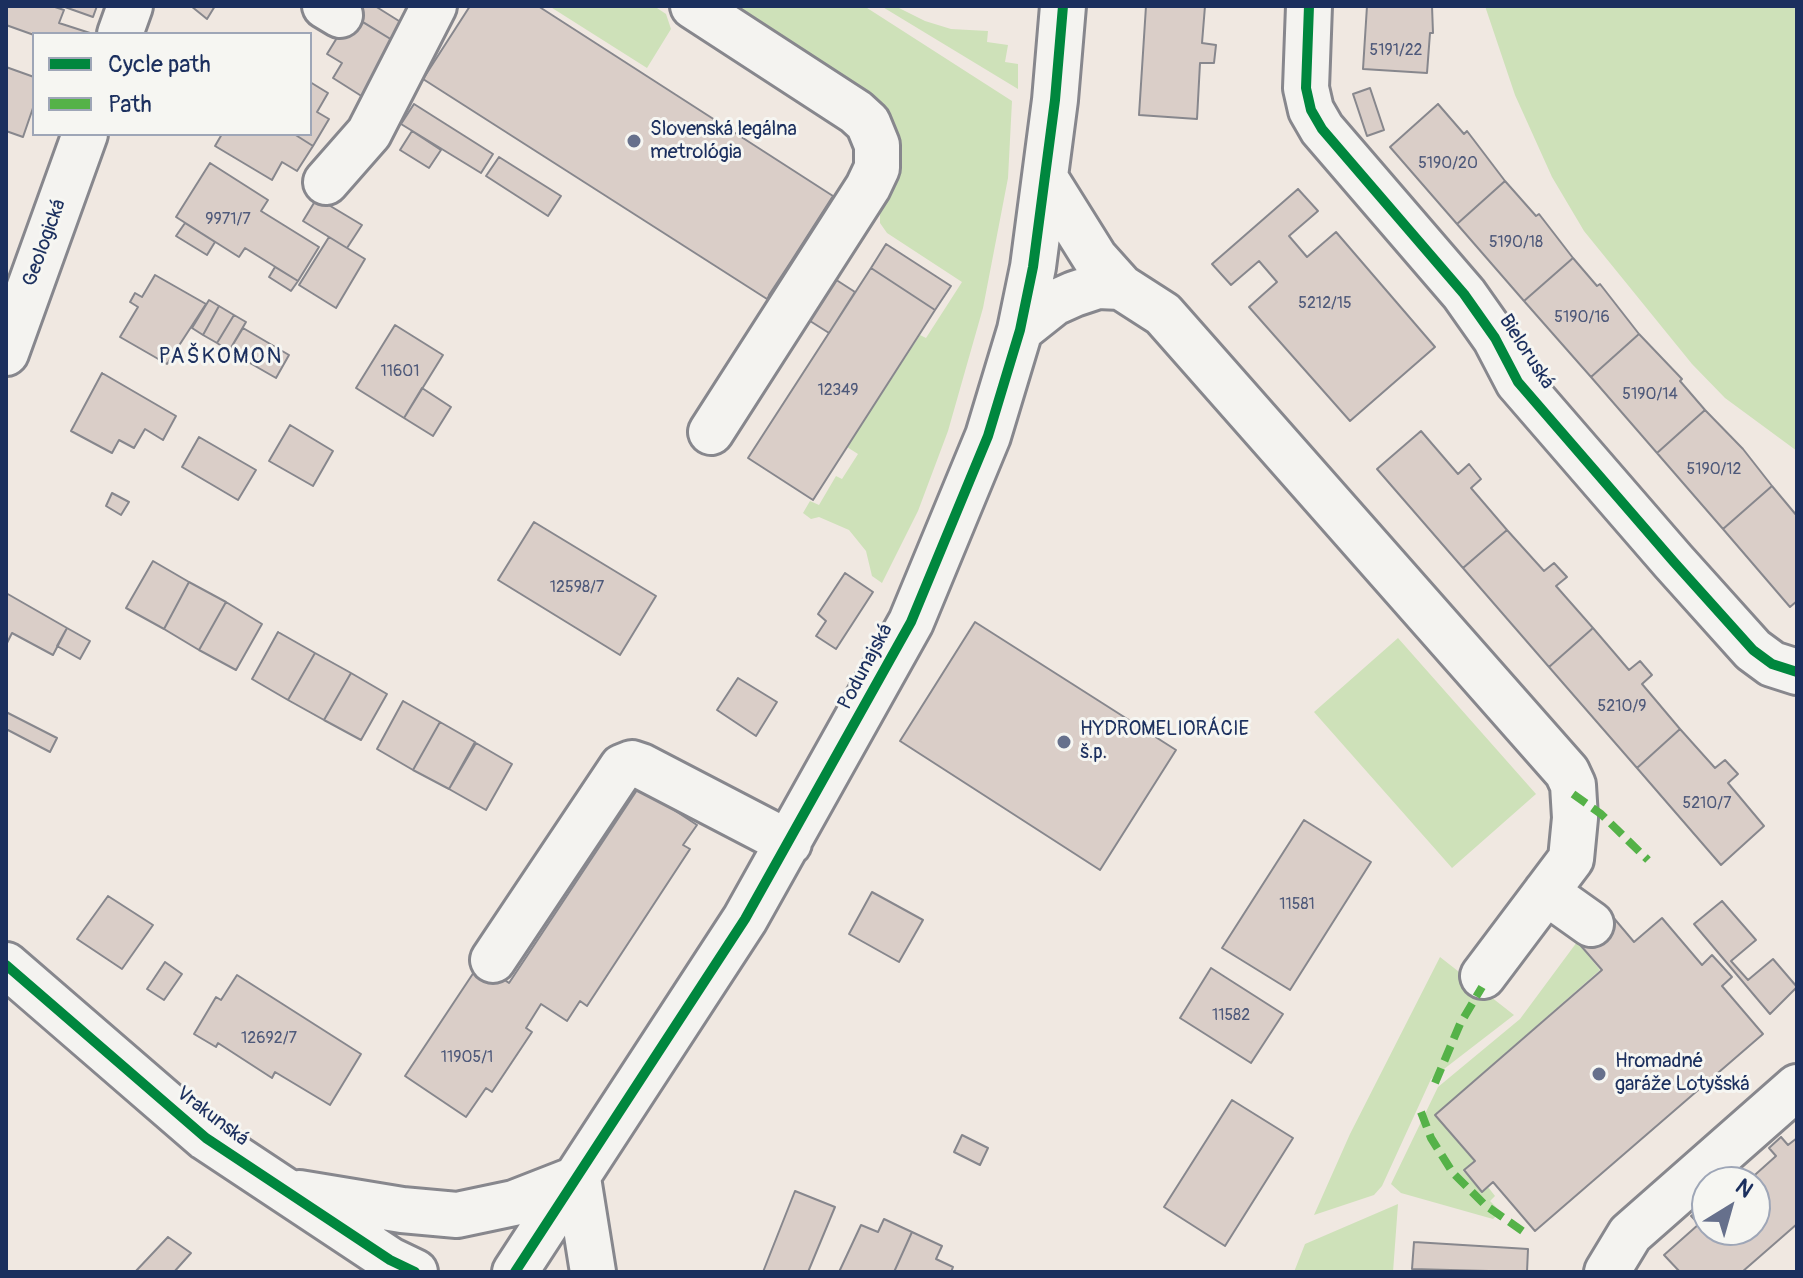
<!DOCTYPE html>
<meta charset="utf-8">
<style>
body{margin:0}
#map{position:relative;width:1803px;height:1278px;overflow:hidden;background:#f0e8e1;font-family:Pangolin,sans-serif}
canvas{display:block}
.frame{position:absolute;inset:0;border:8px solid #1b2f5e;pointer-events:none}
.legend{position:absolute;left:32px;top:32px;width:280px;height:104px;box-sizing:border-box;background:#f6f6f2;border:2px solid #9ea6b7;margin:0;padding:10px 14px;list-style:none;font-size:24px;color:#1b2f5e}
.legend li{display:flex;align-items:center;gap:16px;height:40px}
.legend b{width:40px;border:2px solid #9ea6b7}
.north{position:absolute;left:1691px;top:1166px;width:80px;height:80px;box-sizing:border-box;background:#f6f6f2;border:2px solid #9ea6b7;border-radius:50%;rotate:37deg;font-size:22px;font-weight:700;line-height:32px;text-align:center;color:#1b2f5e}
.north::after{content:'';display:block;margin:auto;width:28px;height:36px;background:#66708c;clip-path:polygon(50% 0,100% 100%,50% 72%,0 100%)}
</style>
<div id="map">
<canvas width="1803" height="1278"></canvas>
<div class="frame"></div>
<ul class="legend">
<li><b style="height:10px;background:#00873e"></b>Cycle path</li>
<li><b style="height:10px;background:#55b248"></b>Path</li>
</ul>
<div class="north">N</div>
</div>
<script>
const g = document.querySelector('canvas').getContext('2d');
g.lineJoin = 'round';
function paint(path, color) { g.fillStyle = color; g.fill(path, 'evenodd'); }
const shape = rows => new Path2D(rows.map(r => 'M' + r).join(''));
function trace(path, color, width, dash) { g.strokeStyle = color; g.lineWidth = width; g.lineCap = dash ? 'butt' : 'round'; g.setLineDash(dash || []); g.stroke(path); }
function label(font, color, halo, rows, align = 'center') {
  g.font = font + ' Pangolin,sans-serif'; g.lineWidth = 6; g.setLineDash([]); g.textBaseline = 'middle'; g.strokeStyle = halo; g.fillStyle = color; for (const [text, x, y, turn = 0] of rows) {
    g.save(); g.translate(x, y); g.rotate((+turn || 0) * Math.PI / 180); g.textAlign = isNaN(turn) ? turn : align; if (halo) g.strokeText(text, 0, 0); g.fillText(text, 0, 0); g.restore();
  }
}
const green = shape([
 [549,6,654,6,666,14,671,29,647,68],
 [734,6,864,6,1012,101,1008,178,983,308,948,431,918,511,882,583,872,576,866,551,849,530,819,517,811,519,803,513,810,501,819,505,836,476,842,479,858,454,847,447,920,335,926,338,962,282,887,233,880,223,880,208,893,183,884,114,863,88],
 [881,6,895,6,925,21,951,29,988,31,987,42,1008,45,1005,62,1018,64,1018,89],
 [1485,6,1797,6,1797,451,1725,398,1692,364,1584,231,1552,177,1515,95],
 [1398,638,1536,794,1452,868,1314,712],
 [1577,942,1600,970,1435,1115,1474,1161,1463,1171,1482,1192,1488,1187,1495,1196,1490,1201,1501,1212,1493,1219,1401,1193,1391,1184,1438,1087,1520,1019],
 [1440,957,1514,1015,1431,1079,1382,1186,1374,1195,1314,1215,1350,1134],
 [1398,1204,1393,1272,1294,1272,1305,1244]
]);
const building = shape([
 [6,6,52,6,64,10,59,23,90,33,34,35,6,25,6,6],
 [62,6,97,6,93,17,62,6],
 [191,6,215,6,207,19,191,6],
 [362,6,375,6,407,26,397,43,355,17,362,6],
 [470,6,538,6,833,196,767,299,423,79,470,6],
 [1146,6,1205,6,1202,43,1216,45,1214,63,1200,63,1197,119,1139,115,1146,6],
 [1367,6,1432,6,1433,33,1430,33,1427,73,1363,69,1367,6],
 [351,15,397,43,363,97,333,78,342,63,327,54,351,15],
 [6,67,34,77,34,105,23,137,6,131,6,67],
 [310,82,328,93,317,112,329,119,313,146,294,134,310,134,310,82],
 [1370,88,1384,130,1367,136,1353,94,1370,88],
 [414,104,493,154,481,173,401,124,414,104],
 [1438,104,1464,134,1467,131,1505,181,1457,224,1390,147,1438,104],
 [412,131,441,150,429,168,400,150,412,131],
 [222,134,294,134,313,146,297,171,282,162,272,180,215,146,222,134],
 [499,157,561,196,548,216,486,176,499,157],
 [210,163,268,200,261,211,319,247,298,281,245,248,239,257,176,217,210,163],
 [1505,181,1536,216,1539,214,1573,258,1524,301,1457,224,1505,181],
 [1298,189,1318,211,1289,236,1307,257,1336,232,1435,347,1350,421,1249,307,1277,282,1259,261,1231,285,1212,264,1298,189],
 [317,198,362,225,347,248,303,221,317,198],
 [185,223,215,242,207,255,176,236,185,223],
 [329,237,365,259,336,308,299,285,329,237],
 [886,244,951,286,935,310,871,268,886,244],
 [796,254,855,292,829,333,769,295,796,254],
 [1573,258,1597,286,1600,284,1639,334,1591,377,1524,301,1573,258],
 [275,267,298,281,291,291,269,277,275,267],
 [871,268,935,310,813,500,748,458,871,268],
 [155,275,206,304,167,364,120,337,138,307,130,302,135,293,142,297,155,275],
 [209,300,219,306,203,335,192,328,209,300],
 [219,306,234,315,217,343,203,335,219,306],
 [234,315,246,322,229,351,217,343,234,315],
 [395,325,443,355,404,418,356,388,395,325],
 [243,328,289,355,276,378,229,351,243,328],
 [1639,334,1682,379,1680,381,1705,410,1657,453,1591,377,1639,334],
 [102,373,176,416,163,440,145,429,134,448,119,440,112,453,71,431,102,373],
 [422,388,451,407,433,436,404,418,422,388],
 [1705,410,1743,449,1772,486,1723,529,1657,453,1705,410],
 [290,425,333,451,313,486,269,461,290,425],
 [1421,431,1458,474,1469,464,1481,479,1471,488,1507,530,1463,568,1377,469,1421,431],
 [199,437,256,470,238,500,182,467,199,437],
 [1772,486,1797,516,1797,601,1790,607,1723,529,1772,486],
 [112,493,129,502,121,515,106,506,112,493],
 [534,522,656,596,620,655,498,580,534,522],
 [1507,530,1544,571,1554,563,1567,577,1556,586,1593,628,1549,667,1463,568,1507,530],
 [153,561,189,582,164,629,126,608,153,561],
 [845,573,873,592,836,649,816,636,826,621,818,614,845,573],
 [189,582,226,602,199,650,164,629,189,582],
 [6,593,67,628,53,655,12,633,6,645,6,593],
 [226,602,262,624,236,670,199,650,226,602],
 [975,622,1176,750,1100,870,900,741,975,622],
 [67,628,90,641,80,659,57,646,67,628],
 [1593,628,1629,670,1640,661,1652,675,1642,684,1680,729,1637,768,1549,667,1593,628],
 [278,632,315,653,288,700,252,679,278,632],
 [315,653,351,673,324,720,288,700,315,653],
 [351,673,387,694,361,740,324,720,351,673],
 [738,678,777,702,756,736,717,710,738,678],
 [403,701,440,722,413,770,377,749,403,701],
 [6,712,57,738,50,752,6,729,6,712],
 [440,722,475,742,449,789,413,770,440,722],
 [1680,729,1715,768,1725,760,1738,774,1728,783,1764,826,1721,865,1637,768,1680,729],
 [476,743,512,764,486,810,449,789,476,743],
 [639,787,697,825,683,845,690,849,587,1006,580,1001,567,1021,541,1004,526,1028,532,1032,492,1092,486,1088,466,1117,405,1076,480,963,509,983,639,787],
 [1304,820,1371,862,1290,990,1222,948,1304,820],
 [872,892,923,920,899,962,849,934,872,892],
 [108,896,153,925,122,969,77,939,108,896],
 [1722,901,1756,940,1731,961,1748,980,1773,959,1797,987,1770,1014,1694,924,1722,901],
 [1607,910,1634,942,1662,918,1702,965,1712,955,1732,977,1722,986,1763,1034,1535,1231,1493,1182,1482,1192,1464,1170,1475,1161,1435,1115,1602,970,1575,939,1607,910],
 [165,962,182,974,164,1000,147,989,165,962],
 [1211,968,1283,1014,1251,1063,1180,1018,1211,968],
 [237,975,361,1054,330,1105,275,1072,272,1078,218,1043,216,1047,194,1034,216,997,221,1000,237,975],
 [1232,1100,1293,1138,1225,1246,1164,1207,1232,1100],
 [962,1135,988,1148,980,1165,954,1152,962,1135],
 [1781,1137,1788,1145,1797,1138,1797,1224,1742,1272,1680,1272,1664,1255,1699,1224,1691,1216,1704,1206,1707,1230,1755,1230,1755,1182,1747,1182,1776,1156,1769,1148,1781,1137],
 [795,1191,835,1207,808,1272,763,1272,795,1191],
 [884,1219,912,1232,894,1272,839,1272,861,1225,878,1232,884,1219],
 [912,1232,942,1246,936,1259,953,1267,951,1272,894,1272,912,1232],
 [168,1237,191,1253,174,1272,135,1272,168,1237],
 [1414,1242,1528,1249,1527,1272,1412,1269,1414,1242]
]);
const minor = shape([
 [325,6,340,15],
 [693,6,856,112,868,123,877,145,877,168,868,187,711,432],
 [1309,6,1306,88,1311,110,1322,129,1464,294,1495,338,1518,382,1673,561,1753,650,1772,664,1797,672],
 [120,34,130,6],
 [1045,178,1095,258,1121,287,1163,314,1567,772,1573,785,1575,818,1571,859,1483,976],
 [326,182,369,133,434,6],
 [1020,330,1054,303,1074,294,1098,286,1121,287],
 [6,353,85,134],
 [1546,892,1591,924],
 [493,960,622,767,632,763,641,766,789,843],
 [6,965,206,1138,390,1260,415,1272],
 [578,1178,593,1272],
 [299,1193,402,1210,457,1215,514,1203,578,1178],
 [515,1272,745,919,911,622,988,436,1020,330,1033,267,1055,100,1063,6],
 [1607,1272,1630,1234,1797,1087]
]);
const quiet = shape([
 [1573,794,1601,814,1648,860],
 [1435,1083,1460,1024,1482,987],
 [1421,1112,1431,1138,1453,1173,1485,1205,1524,1232]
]);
const cycleway = shape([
 [1309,6,1306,88,1311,110,1322,129,1464,294,1495,338,1518,382,1673,561,1753,650,1772,664,1797,672],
 [6,965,206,1138,390,1260,415,1272],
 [515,1272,745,919,911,622,988,436,1020,330,1033,267,1055,100,1063,6]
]);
const markers = [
 [634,141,8,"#66708c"],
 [1064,742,8,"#66708c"],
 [1599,1074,8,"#66708c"]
];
const numberNames = [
 ["5191/22",1396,51],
 ["5190/20",1448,164],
 ["9971/7",228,220],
 ["5190/18",1516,243],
 ["5212/15",1325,304],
 ["5190/16",1582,318],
 ["11601",400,372],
 ["12349",838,391],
 ["5190/14",1650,395],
 ["5190/12",1714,470],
 ["12598/7",577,588],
 ["5210/9",1622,707],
 ["5210/7",1707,804],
 ["11581",1297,905],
 ["11582",1231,1016],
 ["12692/7",269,1039],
 ["11905/1",467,1058]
];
const poiNames = [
 ["Slovenská legálna",650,130],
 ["metrológia",650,153],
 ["HYDROMELIORÁCIE",1080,730],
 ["š.p.",1080,753],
 ["Hromadné",1615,1062],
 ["garáže Lotyšská",1615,1085]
];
const streetNames = [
 ["Geologická",45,243,-70],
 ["Bieloruská",1526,352,57],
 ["Podunajská",866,667,-62],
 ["Vrakunská",212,1117,37]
];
const neighbourhoodNames = [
 ["PAŠKOMON",221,357]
];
paint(green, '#cee1b9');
paint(building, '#dacec8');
trace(building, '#87878d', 2);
trace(minor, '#87878d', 50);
trace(minor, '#f4f3f0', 44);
trace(quiet, '#55b248', 8, [16, 8]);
trace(cycleway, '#00873e', 10);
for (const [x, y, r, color] of markers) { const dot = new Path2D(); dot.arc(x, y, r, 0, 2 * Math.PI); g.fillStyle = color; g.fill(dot); trace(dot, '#f6f6f2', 3); }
label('16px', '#4e597a', null, numberNames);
label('20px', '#1b2f5e', '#f6f6f2', poiNames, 'left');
label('20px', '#1b2f5e', '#f6f6f2', streetNames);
g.letterSpacing = '2px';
label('22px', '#1b2f5e', '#f6f6f2', neighbourhoodNames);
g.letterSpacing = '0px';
</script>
